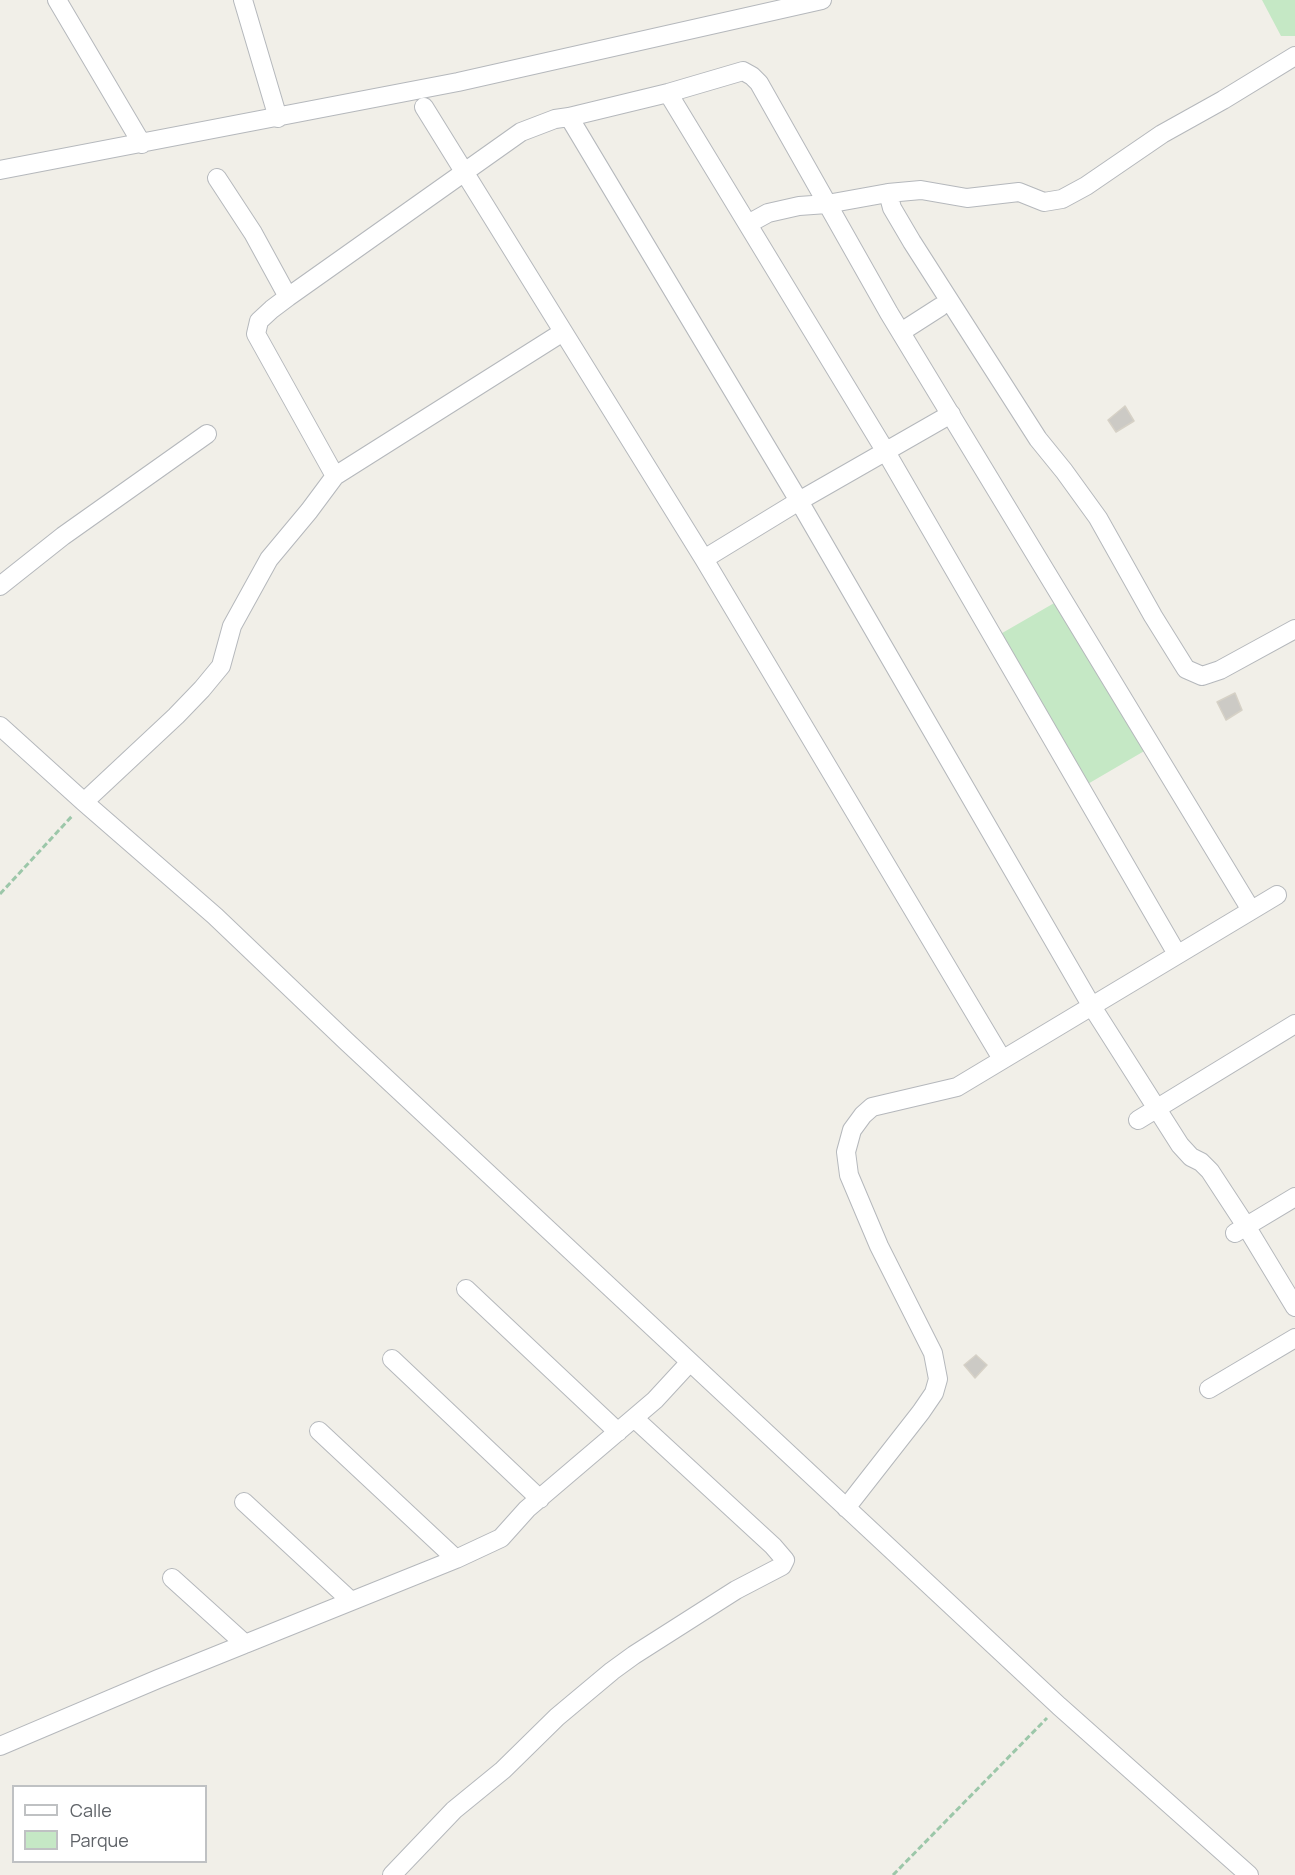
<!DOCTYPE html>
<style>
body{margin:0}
#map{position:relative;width:1295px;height:1875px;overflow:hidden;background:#f1efe8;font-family:Manrope,sans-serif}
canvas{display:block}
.legend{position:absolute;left:12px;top:1785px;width:195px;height:78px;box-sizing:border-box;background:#fff;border:2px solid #bfc1c3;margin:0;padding:8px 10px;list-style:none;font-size:18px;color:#5f6368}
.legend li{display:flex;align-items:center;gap:12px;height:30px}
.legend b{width:30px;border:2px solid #bfc1c3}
</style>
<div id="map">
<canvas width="1295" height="1875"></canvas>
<ul class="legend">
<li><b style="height:8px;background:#fff"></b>Calle</li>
<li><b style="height:16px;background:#c5e8c5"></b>Parque</li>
</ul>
</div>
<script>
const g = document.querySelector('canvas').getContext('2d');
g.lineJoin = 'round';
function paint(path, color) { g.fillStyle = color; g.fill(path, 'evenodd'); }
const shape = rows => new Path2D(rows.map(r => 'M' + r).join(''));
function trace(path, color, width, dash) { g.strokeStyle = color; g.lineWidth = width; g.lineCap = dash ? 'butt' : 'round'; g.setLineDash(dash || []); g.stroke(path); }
const green = shape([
 [1262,0,1295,0,1295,36,1281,36],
 [1056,602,1146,750,1086,785,997,636]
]);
const building = shape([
 [1125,406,1134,421,1116,432,1108,420,1125,406],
 [1235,693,1242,710,1226,720,1217,702,1235,693],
 [976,1355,987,1365,975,1378,964,1365,976,1355]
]);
const path = shape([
 [0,894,73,815],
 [893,1875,1047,1718]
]);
const minor = shape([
 [57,0,142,144],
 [243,0,278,118],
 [668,93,886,452,1177,954],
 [424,107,704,559,1002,1059],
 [569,117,799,501,1091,1005,1180,1145,1191,1157,1201,1162,1210,1171,1246,1226,1295,1307],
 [0,170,458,82,822,0],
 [217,178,253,233,288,297],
 [888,193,892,208,912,242,1038,439,1064,471,1098,518,1153,616,1186,669,1202,676,1220,670,1295,629],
 [748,224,768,213,799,206,827,204,888,193,921,190,967,198,1019,192,1044,202,1062,199,1086,186,1162,134,1223,100,1295,56],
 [901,332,940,307],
 [335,476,256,334,259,321,272,309,288,297,521,132,555,119,569,117,668,93,743,71,752,76,759,83,889,313,1251,910],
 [704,559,799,501,951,414],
 [0,586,63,536,207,434],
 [0,726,84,802,215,916,346,1041,1059,1706,1249,1875],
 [84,802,176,716,202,689,221,666,232,626,269,559,309,511,335,476,563,332],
 [1138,1120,1295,1024],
 [1235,1233,1295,1197],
 [466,1289,618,1432],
 [392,1359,540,1499],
 [1209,1389,1295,1338],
 [319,1431,456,1559],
 [244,1502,351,1601],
 [846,1508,921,1412,934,1393,938,1379,933,1353,879,1246,849,1175,846,1152,852,1130,863,1115,872,1107,957,1087,1277,895],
 [172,1578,245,1644],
 [0,1746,158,1679,456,1559,501,1538,527,1509,655,1400,690,1362],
 [392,1875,454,1810,503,1770,557,1717,612,1671,634,1655,736,1590,782,1566,785,1560,773,1546,634,1418]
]);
paint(green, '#c5e8c5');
paint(building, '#cccac5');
trace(building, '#d6d1c6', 1.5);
trace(minor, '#b5b8bc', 20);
trace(path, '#9cc7a9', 3, [6, 3]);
trace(minor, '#fff', 18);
</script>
